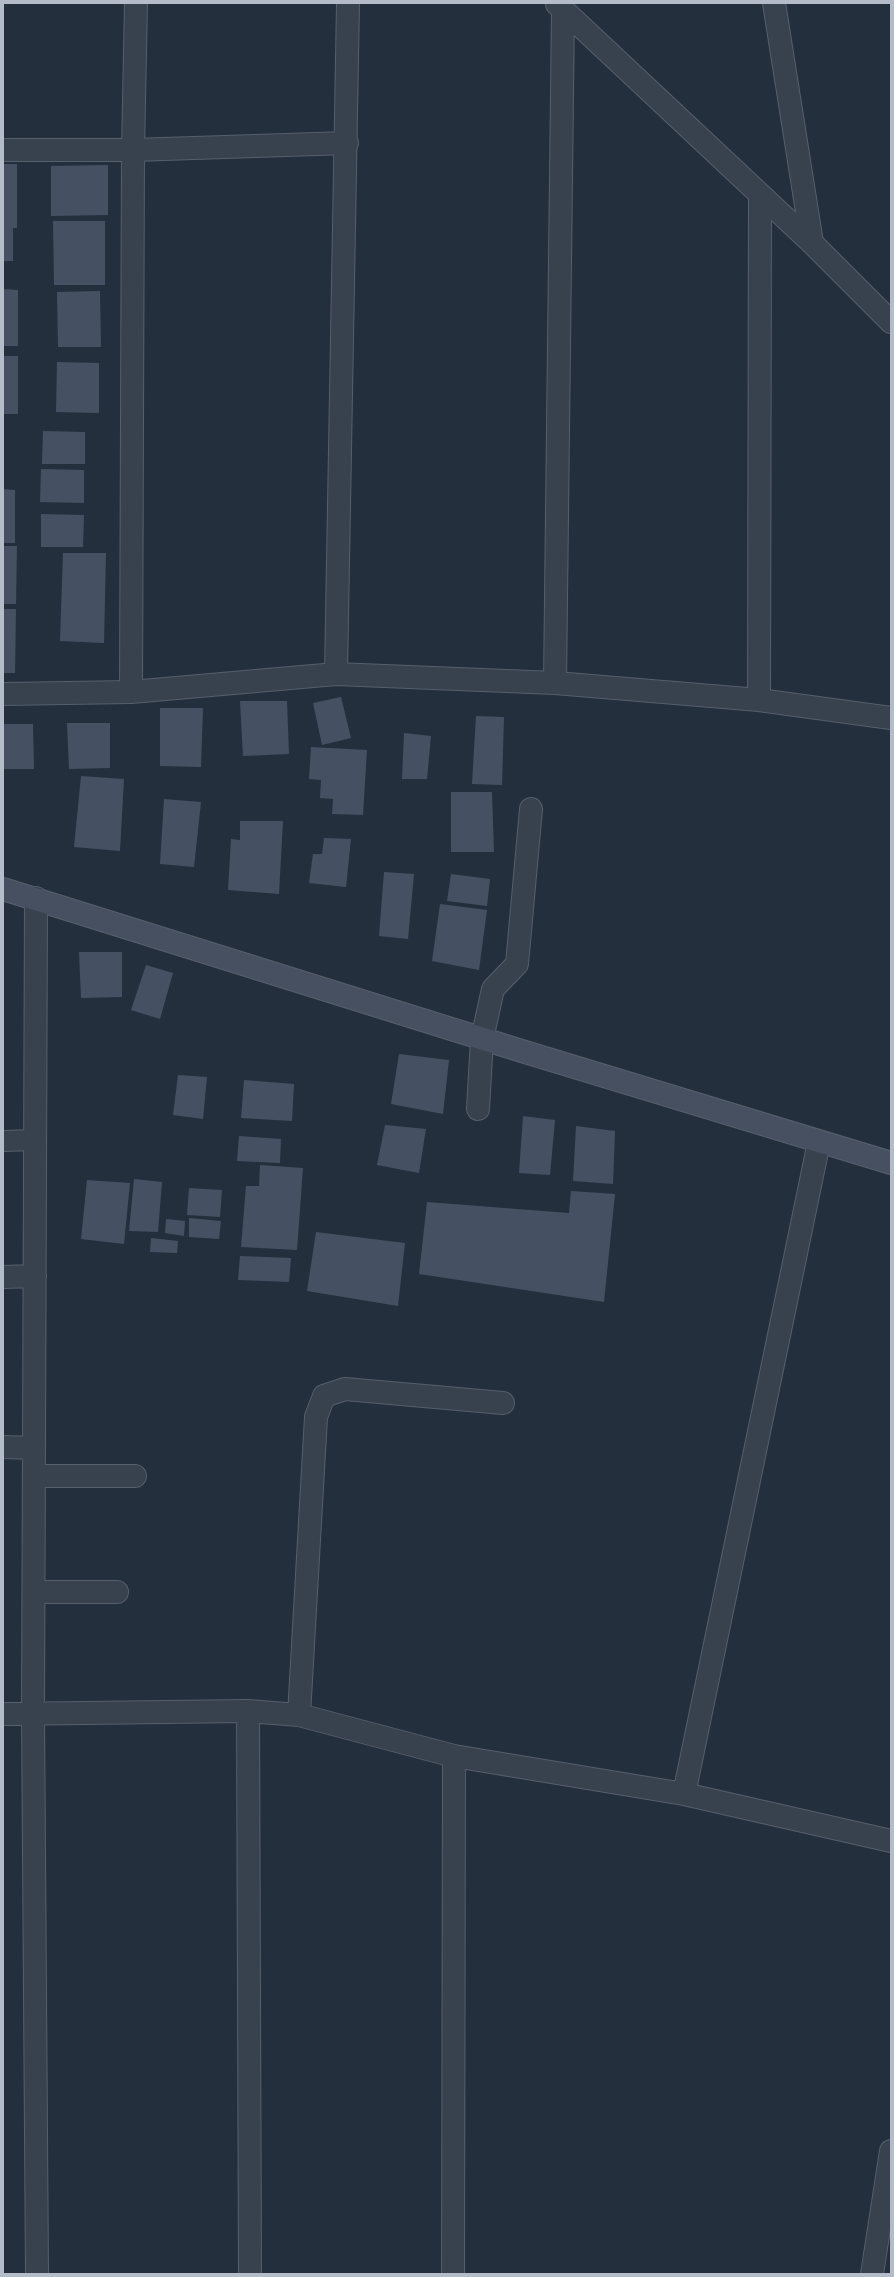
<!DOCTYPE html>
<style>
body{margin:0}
#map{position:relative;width:894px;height:2277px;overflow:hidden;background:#242f3e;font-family:Signika,sans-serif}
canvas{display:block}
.frame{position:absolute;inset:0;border:4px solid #b4bcc9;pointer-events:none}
</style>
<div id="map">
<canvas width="894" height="2277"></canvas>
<div class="frame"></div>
</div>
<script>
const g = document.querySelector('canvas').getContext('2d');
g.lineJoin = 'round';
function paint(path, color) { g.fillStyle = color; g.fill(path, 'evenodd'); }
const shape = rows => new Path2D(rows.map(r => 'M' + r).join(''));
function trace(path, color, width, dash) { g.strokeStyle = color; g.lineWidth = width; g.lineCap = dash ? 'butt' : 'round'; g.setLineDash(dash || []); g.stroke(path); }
const building = shape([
 [3,164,17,164,17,228,13,228,13,261,3,261],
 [108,165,108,215,51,216,51,166],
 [53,221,105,221,105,285,54,285],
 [3,289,18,290,18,346,3,346],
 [100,291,101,347,58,347,57,292],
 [3,356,18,356,18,414,3,414],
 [57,362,99,363,99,413,56,412],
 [43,431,85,432,85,464,42,464],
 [41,469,84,470,84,503,40,502],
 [3,489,15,490,15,543,3,543],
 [41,514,84,515,83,547,41,547],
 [3,546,17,546,16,604,3,604],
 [63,553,106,553,104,643,60,641],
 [3,609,16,609,15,673,3,673],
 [341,697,351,738,322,745,313,703],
 [240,701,287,701,289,754,243,756],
 [160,708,203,708,201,767,160,766],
 [476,716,504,717,502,785,472,784],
 [67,723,110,723,110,768,69,769],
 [3,724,33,724,34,769,3,769],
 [404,733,431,736,427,779,402,779],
 [311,747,367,750,363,815,332,814,333,799,320,798,321,780,309,779],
 [81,776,124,779,120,851,74,847],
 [451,792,492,792,494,852,451,852],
 [164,799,201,802,194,867,160,864],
 [240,821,283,821,279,894,228,890,231,839,240,840],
 [324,838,351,839,346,887,309,883,313,854,322,854],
 [384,872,414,874,408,939,379,936],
 [451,874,490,879,487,906,447,901],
 [440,904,487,910,479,970,432,961],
 [79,952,122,952,122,997,81,998],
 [146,965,173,973,160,1019,131,1010],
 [399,1054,449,1060,443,1114,391,1104],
 [178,1075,207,1077,203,1119,173,1115],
 [244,1080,294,1084,292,1121,241,1118],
 [523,1116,555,1120,550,1175,519,1173],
 [385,1125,426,1129,419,1173,377,1165],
 [576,1126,615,1131,613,1184,573,1181],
 [239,1136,281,1139,280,1163,237,1161],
 [260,1165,303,1168,297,1250,241,1247,246,1186,259,1186],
 [134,1179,162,1182,158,1232,129,1231],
 [87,1180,130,1183,124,1244,81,1239],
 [189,1188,222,1190,220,1217,187,1215],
 [571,1191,615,1194,604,1302,419,1274,427,1202,569,1213],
 [189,1218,221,1221,219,1239,189,1237],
 [166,1219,185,1221,184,1236,165,1233],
 [316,1232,405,1243,398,1306,307,1291],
 [151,1238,178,1241,177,1253,150,1252],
 [240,1256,291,1258,289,1282,238,1280]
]);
const lane = shape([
 [3,1141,35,1140]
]);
const street = shape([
 [774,3,812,243],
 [557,4,812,243,891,322],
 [3,150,133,150,347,143],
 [336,674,348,3],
 [555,683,563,10],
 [131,692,133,150,136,3],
 [3,694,131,692,336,674,555,683,759,700,891,718],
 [759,700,760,195],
 [36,898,33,1713,37,2274],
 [478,1109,482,1039,493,989,517,964,531,809],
 [3,1277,35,1276],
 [3,1447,34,1448],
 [34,1476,135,1476],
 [34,1592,117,1592],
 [248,1711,250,2274],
 [3,1714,248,1711,299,1715,454,1756,684,1794,891,1841],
 [299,1715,316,1417,324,1396,345,1389,503,1403],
 [684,1794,819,1142],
 [453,2274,454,1756],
 [872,2274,891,2151]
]);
const secondary = shape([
 [3,889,525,1052,891,1163]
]);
paint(building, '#455162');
trace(lane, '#565f6c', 22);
trace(street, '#565f6c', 24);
trace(secondary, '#565f6c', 24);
trace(lane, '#38414e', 20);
trace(street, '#38414e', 22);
trace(secondary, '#465061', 22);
</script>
